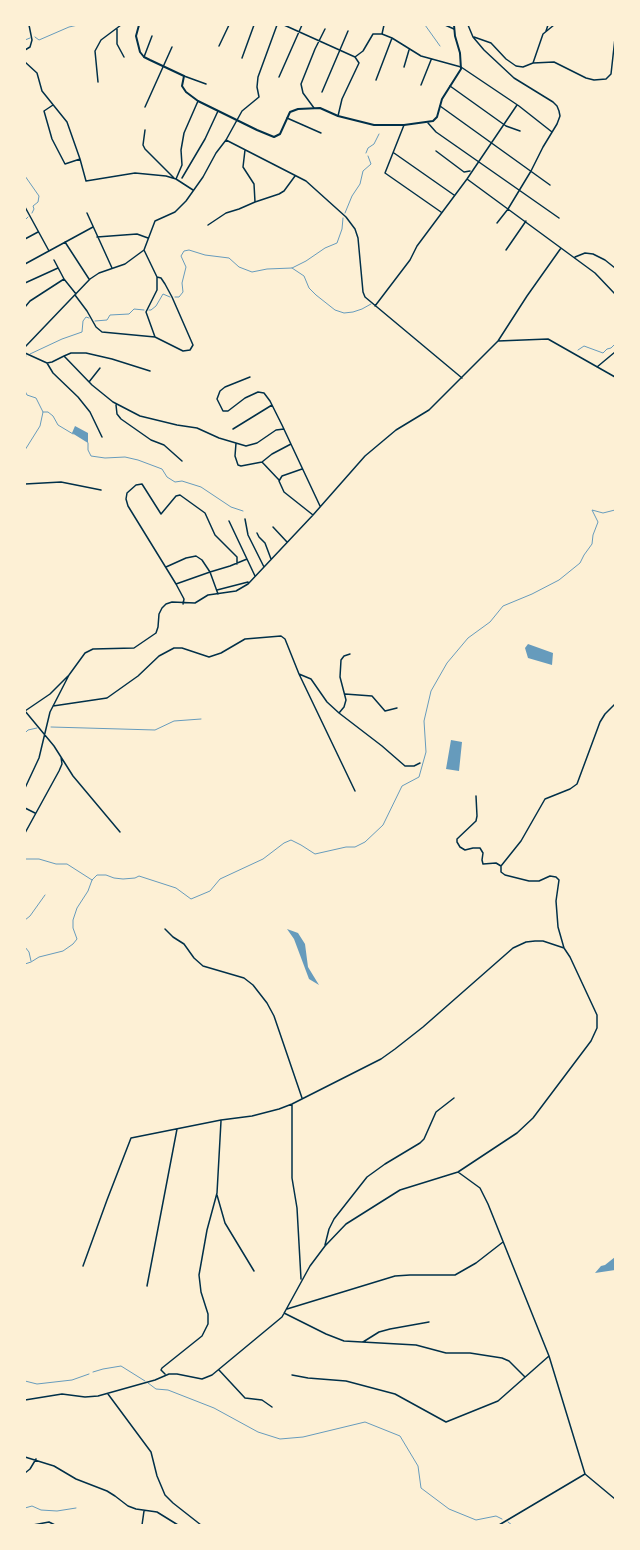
<!DOCTYPE html>
<style>
body{margin:0}
#map{position:relative;width:640px;height:1550px;overflow:hidden;background:#fdf0d5;font-family:Commissioner,sans-serif}
canvas{display:block}
.frame{position:absolute;inset:0;border:26px solid #fdf0d5;pointer-events:none}
</style>
<div id="map">
<canvas width="640" height="1550"></canvas>
<div class="frame"></div>
</div>
<script>
const g = document.querySelector('canvas').getContext('2d');
g.lineJoin = 'round';
function paint(path, color) { g.fillStyle = color; g.fill(path, 'evenodd'); }
const shape = rows => new Path2D(rows.map(r => 'M' + r).join(''));
function trace(path, color, width, dash) { g.strokeStyle = color; g.lineWidth = width; g.lineCap = dash ? 'butt' : 'round'; g.setLineDash(dash || []); g.stroke(path); }
const water = shape([
 [75,426,88,433,88,443,72,433],
 [528,644,553,653,552,665,528,658,525,648],
 [451,740,462,742,459,771,446,769],
 [287,929,298,933,305,944,308,967,319,985,309,979,294,939],
 [615,1257,615,1270,595,1273,601,1266,605,1265]
]);
const stream = shape([
 [425,25,440,46],
 [35,37,39,40,69,27,78,25],
 [25,40,30,38],
 [366,153,368,148,374,144,379,134],
 [25,176,39,196,38,202,33,206,34,209,32,213],
 [345,213,352,196,360,184,363,171,371,164,368,156],
 [25,220,28,217],
 [292,268,304,276,309,288,316,295,335,310,344,313,353,312,362,309,371,304],
 [175,297,179,297,183,292,182,283,186,267,181,256,184,251,189,250,205,255,229,258,239,267,252,272,267,269,292,268,306,261,325,248,337,243,342,229,343,218],
 [149,310,151,310,156,306,163,294,170,297],
 [95,321,107,320,110,315,129,314,134,309,144,310],
 [578,350,584,346,603,353,607,349,611,348,615,344],
 [30,354,62,339,82,332,83,321,86,317,89,318],
 [25,356,26,356],
 [25,391,27,395,36,398,43,412,40,426,25,450],
 [43,412,48,412,53,416,58,425,73,434],
 [88,443,88,450,91,456,105,458,125,457,138,460,162,469,167,477,175,482,182,481,201,487,231,507,243,511],
 [51,727,155,730,174,721,201,719],
 [25,733,28,730,37,728],
 [25,859,39,859,56,864,67,864,92,880],
 [25,920,30,916,45,895],
 [25,947,29,952,31,961],
 [25,964,31,962,39,957,63,951,73,944,77,939,73,928,73,920,77,908,88,891,92,880,97,875,106,875,114,878,123,879,135,878,139,876,176,888,191,899,210,891,220,879,263,859,284,843,291,840,301,845,315,854,346,847,355,847,365,842,383,825,402,786,419,777,426,752,424,721,431,691,447,663,468,638,490,622,503,606,532,594,559,580,580,563,584,555,592,544,593,535,598,522,592,510,603,513,615,510],
 [93,1372,103,1369,121,1366,145,1381],
 [25,1381,37,1384,72,1380,89,1374],
 [148,1383,156,1389,168,1390,214,1408,258,1432,280,1439,303,1437,365,1422,400,1436,418,1466,421,1488,449,1509,476,1520,496,1516,502,1519],
 [25,1508,32,1506,41,1510,57,1511,76,1508],
 [508,1522,512,1525]
]);
const minor = shape([
 [284,25,355,57],
 [445,25,454,29],
 [468,25,473,37,484,50,514,78,553,102,557,106,559,111,560,116,557,124,543,147,531,171,508,209,497,223],
 [117,28,117,44,124,57],
 [546,31,548,25],
 [382,34,384,25],
 [474,37,491,43,506,59,516,66,523,67,533,63,554,62,586,78,594,80,606,79,611,74,615,38],
 [219,46,229,25],
 [25,50,30,47,32,40,29,25],
 [144,57,152,36],
 [355,57,363,51,373,34,382,34,392,38,421,56,461,67,519,106,552,132],
 [242,58,254,25],
 [25,62,37,73,42,91,67,122,80,159,86,181,135,173,166,176,176,179],
 [533,63,543,34,554,25],
 [404,67,409,50],
 [184,76,206,84],
 [279,77,302,25],
 [376,80,392,38],
 [98,82,95,51,101,40,121,25],
 [421,85,431,60],
 [450,86,506,126,520,131],
 [322,92,348,31],
 [53,105,44,111,52,139,65,164,80,159],
 [440,106,550,185],
 [145,107,172,47],
 [314,108,303,93,301,84,315,49,325,29],
 [338,116,342,99,359,63,355,57],
 [287,118,321,133],
 [428,123,436,132,559,218],
 [404,125,385,173,441,212],
 [145,130,143,145,145,149,174,178],
 [226,140,306,181,346,217,355,229,358,238,363,292,365,297,462,378],
 [245,150,243,167,254,184,255,202],
 [436,151,464,172,470,171],
 [394,153,454,195],
 [182,178,205,139,218,111],
 [467,179,595,273,615,294],
 [193,190,176,179,182,165,181,150,184,133,198,101],
 [25,207,49,251],
 [87,213,112,268],
 [208,225,226,213,239,209,255,202,279,194,284,191,295,176],
 [97,237,137,234,148,238],
 [25,239,38,232],
 [65,242,89,279],
 [506,250,526,221],
 [575,257,585,253,593,254,605,260,615,268],
 [54,260,64,279,76,294],
 [25,264,93,227],
 [25,283,58,268],
 [75,295,87,311,96,327,102,332,155,337,183,351,190,350,193,345,172,297,165,284,161,278,157,277,144,250],
 [375,306,410,260,417,246,467,179,517,105],
 [25,307,30,301,64,279],
 [155,337,146,312,157,290,157,277],
 [498,341,548,339,615,377],
 [25,347,90,279,99,273,125,264,144,250,155,221,175,212,186,201,203,177,216,153,226,140,242,111,259,97,257,87,258,77,277,25],
 [25,353,47,363,52,362,64,356,92,385,113,402,140,416,177,425,197,428,219,438,246,446,257,443,276,430,284,429],
 [64,356,71,353,86,353,112,359,150,371],
 [47,363,53,373,78,397,90,412,102,437],
 [597,367,615,352],
 [250,377,225,387,220,391,217,399,223,411,228,411,245,398,258,392,264,393,270,401,282,425,320,506],
 [89,382,100,368],
 [116,405,117,414,121,419,151,440,164,445,182,461],
 [233,429,272,405],
 [236,443,235,456,238,465,241,466,262,462,279,480],
 [262,462,272,454,291,444],
 [302,469,282,476,279,481,284,492,313,515],
 [25,484,61,482,101,490],
 [245,519,248,535,264,567],
 [229,521,255,576],
 [273,527,287,542],
 [257,533,259,537,265,543,271,559],
 [237,564,237,557,215,535,205,513,180,495,176,496,161,514,142,484,136,485,127,493,126,499,128,506,176,584,210,572,230,566,247,559],
 [166,567,186,558,196,556,202,560,210,572,218,594],
 [176,584,184,599,183,604],
 [217,590,248,582],
 [299,674,311,679,327,702,339,713,382,746,405,766,414,766,420,763],
 [68,676,50,694,25,711,54,746,73,776,120,832],
 [345,694,372,696,385,711,397,708],
 [53,706,107,698,138,676,159,656,174,648,182,648,209,657,221,653,245,639,281,636,285,639,299,674,355,791],
 [339,713,344,707,346,700,340,677,341,660,344,656,350,654],
 [25,788,39,758,50,712,69,675,85,653,93,649,134,648,156,633,158,627,159,614,162,608,166,604,172,602,195,603,208,595,236,591,248,584,313,515,365,456,396,430,429,410,498,341,527,296,561,248],
 [25,808,35,813],
 [25,833,59,771,62,764,61,757],
 [501,866,521,841,545,799,570,789,577,784,600,722,605,714,615,704],
 [165,929,173,937,184,944,194,958,203,966,244,978,253,985,267,1003,274,1016,302,1098],
 [292,1104,292,1178,297,1208,301,1279],
 [458,1172,480,1188,488,1204,549,1356,585,1474,615,1499],
 [217,1195,225,1223,254,1271],
 [325,1245,329,1229,334,1219,367,1177,385,1164,420,1143,424,1139,436,1112,454,1098],
 [83,1266,107,1200,131,1138,221,1120,252,1116,279,1109,292,1104,381,1059,395,1049,423,1027,513,948,526,942,535,941,543,941,564,948],
 [147,1286,177,1129],
 [287,1309,395,1276,410,1275,455,1275,476,1263,503,1242],
 [284,1313,326,1334,344,1341,416,1345,446,1353,470,1353,502,1358,509,1361,525,1377],
 [363,1342,379,1332,390,1329,429,1322],
 [219,1370,245,1398,262,1400,272,1407],
 [165,1374,161,1370,162,1368,202,1336,208,1324,208,1314,201,1292,199,1275,207,1230,217,1193,221,1121],
 [292,1375,308,1378,346,1381,395,1394,446,1422,498,1401,549,1356],
 [108,1394,151,1452,157,1476,165,1495,173,1503,201,1525],
 [25,1400,62,1394,85,1397,98,1396,155,1380,169,1374,177,1374,202,1379,212,1375,282,1317,310,1266,325,1246,346,1224,400,1190,458,1172,517,1133,533,1118,591,1041,597,1028,597,1015,570,957,564,948,558,927,556,901,559,880,556,877,550,876,539,881,529,881,505,875,501,872,501,866,496,863,483,864,482,860,483,853,480,848,473,848,465,850,460,847,457,842,457,839,476,821,477,816,476,796],
 [25,1457,54,1466,76,1479,107,1491,115,1496,128,1506,136,1509,157,1512,178,1525],
 [25,1473,30,1469,36,1459],
 [33,1525,49,1522,55,1525],
 [142,1525,144,1511],
 [499,1525,585,1474]
]);
const tertiary = shape([
 [139,25,136,36,140,52,144,57,150,60,184,76,182,86,186,92,198,101,257,130,274,137,280,134,290,112,298,109,320,108,338,116,374,125,404,125,433,121,437,117,442,99,461,69,460,53,455,36,454,25]
]);
paint(water, '#669bbc');
trace(stream, '#669bbc', 1);
trace(minor, '#003049', 1.5);
trace(tertiary, '#003049', 2);
</script>
